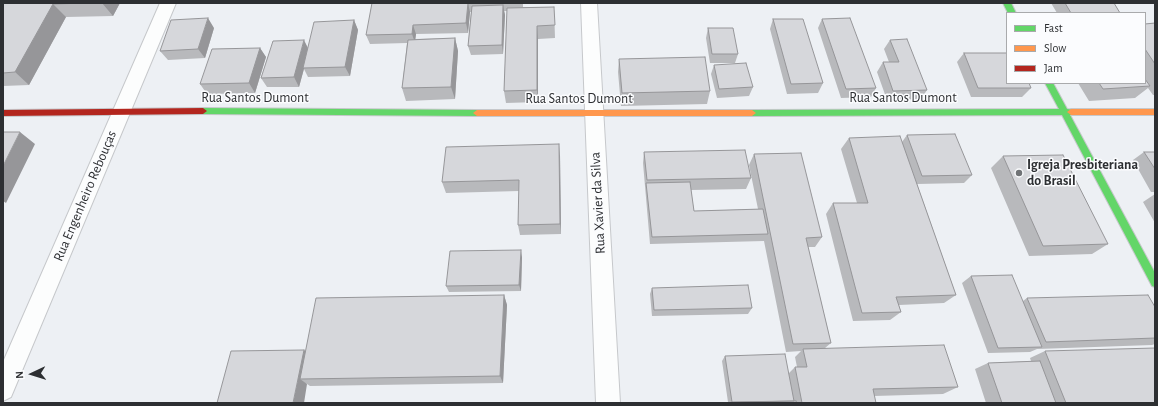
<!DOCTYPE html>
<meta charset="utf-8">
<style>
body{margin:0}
#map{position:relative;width:1158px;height:406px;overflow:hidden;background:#edf0f4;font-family:"Alegreya Sans",sans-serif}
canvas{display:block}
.frame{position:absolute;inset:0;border:4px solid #2d2f32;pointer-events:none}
.legend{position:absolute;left:1006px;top:12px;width:140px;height:72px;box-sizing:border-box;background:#fbfcfe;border:1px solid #a9aaac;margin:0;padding:5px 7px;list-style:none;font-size:12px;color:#2d2f32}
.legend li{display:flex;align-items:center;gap:8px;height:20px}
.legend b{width:20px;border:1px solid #a9aaac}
.north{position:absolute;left:12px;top:354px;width:40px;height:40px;-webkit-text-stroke:3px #fbfcfe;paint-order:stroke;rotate:266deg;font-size:11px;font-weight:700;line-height:16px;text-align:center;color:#2d2f32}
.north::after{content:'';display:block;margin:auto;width:14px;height:18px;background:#2d2f32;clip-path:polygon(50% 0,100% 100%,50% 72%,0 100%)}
</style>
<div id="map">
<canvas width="1158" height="406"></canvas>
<div class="frame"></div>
<ul class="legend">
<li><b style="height:5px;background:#63d668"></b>Fast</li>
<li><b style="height:5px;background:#ff974d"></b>Slow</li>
<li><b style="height:5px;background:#b3261e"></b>Jam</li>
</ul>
<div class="north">N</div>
</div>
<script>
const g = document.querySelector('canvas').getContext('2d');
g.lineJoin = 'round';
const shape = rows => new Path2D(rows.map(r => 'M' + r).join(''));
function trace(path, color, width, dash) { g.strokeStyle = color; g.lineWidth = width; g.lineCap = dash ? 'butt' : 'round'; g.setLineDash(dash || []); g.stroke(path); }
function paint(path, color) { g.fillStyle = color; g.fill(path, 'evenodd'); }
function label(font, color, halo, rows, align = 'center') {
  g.font = font + ' "Alegreya Sans",sans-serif'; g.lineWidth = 3; g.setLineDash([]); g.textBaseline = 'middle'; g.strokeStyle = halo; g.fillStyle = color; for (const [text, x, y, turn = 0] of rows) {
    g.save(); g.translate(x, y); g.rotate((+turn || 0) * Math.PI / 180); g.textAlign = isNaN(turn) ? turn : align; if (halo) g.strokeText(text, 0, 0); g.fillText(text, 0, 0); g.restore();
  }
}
const street = shape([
 [160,3,176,3,11,397,3,401,3,362,160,3],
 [581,3,597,3,620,403,596,403,581,3]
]);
const fast = shape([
 [1003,3,1011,3,1016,13,1008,13,1003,3],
 [1045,83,1053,83,1067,109,1074,110,1075,112,1074,114,1070,115,1155,273,1155,287,1152,286,1062,115,752,116,748,113,752,110,1059,109,1045,83],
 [203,108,477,110,481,113,477,116,203,114,199,111,203,108]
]);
const slow = shape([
 [1071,109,1155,109,1155,115,1071,115,1067,112,1071,109],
 [477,110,752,110,756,113,752,116,477,116,473,113,477,110]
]);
const jam = shape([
 [203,108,207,111,203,114,3,116,3,110,203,108]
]);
const wall = shape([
 [3,3,120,3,113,16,66,17,29,85,3,86],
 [430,3,523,3,523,7,554,7,555,38,538,39,538,102,506,103,504,91,507,11,504,11,505,15,503,54,471,55,468,46,471,12,470,12,468,33,416,34,415,39,455,38,458,51,455,99,406,101,402,88,407,43,370,44,366,35],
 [1051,3,1114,3,1120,13,1057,13],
 [773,19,823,83,818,93,787,94,770,29],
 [822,19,876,88,871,97,841,98,818,28],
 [354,20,358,30,350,76,308,77,304,69,299,87,267,87,261,78],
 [1155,23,1155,95,1153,95,1148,88,1135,98,1089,101,1078,83,1145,83,1145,24],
 [214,28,205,58,168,60,160,51],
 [708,28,738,54,735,63,710,63,706,38],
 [890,40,927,90,921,99,887,100,877,72,883,62,889,62,884,49],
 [260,48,266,57,255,93,207,94,200,84],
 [964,53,1031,88,1022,97,971,97,957,62],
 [619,59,710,91,707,104,621,106,618,72],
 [714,65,753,87,749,96,717,98,711,74],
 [907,135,972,175,964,183,917,184,956,295,944,303,899,305,901,312,890,320,853,321,826,214,833,203,857,203,841,149,849,138,902,142],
 [644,152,751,178,746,189,691,190,694,211,758,209,749,165,754,154,822,237,815,247,808,247,831,343,825,348,958,387,943,394,874,396,876,403,705,403,728,402,722,361,725,356,789,373,795,367,797,367,795,357,801,351,786,352,764,241,650,244,643,163],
 [1144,152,1155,152,1155,192,1151,192,1133,160],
 [560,155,561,234,520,235,518,225,519,191,446,193,442,182],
 [1003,156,1108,244,1092,254,1029,256,991,168],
 [1155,194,1155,223,1143,202],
 [522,257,521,291,449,292,446,286],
 [971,276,1023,301,1027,298,1155,307,1155,344,1152,345,1037,349,1030,352,988,353,962,283],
 [652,288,752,308,748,314,652,316,650,294],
 [504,295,507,305,503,383,310,386,307,384,231,351,305,351],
 [1045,351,1155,403,986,403,975,369,988,363,1031,361,1030,358]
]);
const shadedWall = shape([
 [102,3,120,3,113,16],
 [468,3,470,12,468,33,466,23],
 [53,4,66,17,29,85,15,72],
 [503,5,505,15,503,54,502,45],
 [208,18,214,28,205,58,198,49],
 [354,20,358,30,350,76,345,67],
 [413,25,416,34,415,43,412,34],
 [537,26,538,39,538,102,537,90],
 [455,38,458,51,455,99,451,87],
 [304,40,309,50,299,87,294,77],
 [260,48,266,57,255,93,249,83],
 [20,132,35,144,6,203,3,201,3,166],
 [559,144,560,155,561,234,560,224],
 [521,250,522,257,521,291,519,285],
 [504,295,507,305,503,383,500,376],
 [304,350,313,357,300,379,307,384,304,403,293,403]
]);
const building = shape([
 [3,3,88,3,53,4,15,72,3,73,3,3],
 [372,3,468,3,466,23,413,25,412,34,366,35,372,3],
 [1065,3,1114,3,1120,13,1071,13,1065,3],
 [503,5,502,45,468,46,472,6,503,5],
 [554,7,555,25,537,26,537,90,504,91,507,8,554,7],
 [208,18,198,49,160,51,171,20,208,18],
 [850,18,876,88,846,89,822,19,850,18],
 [773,19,803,19,823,83,791,84,773,19],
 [354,20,345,67,303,68,314,22,354,20],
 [1155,23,1155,64,1145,49,1145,24,1155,23],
 [708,28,733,28,738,54,712,54,708,28],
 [455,38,451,87,402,88,408,40,455,38],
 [907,39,927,90,893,91,883,62,899,62,890,40,907,39],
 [304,40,294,77,261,78,273,41,304,40],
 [260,48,249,83,200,84,212,49,260,48],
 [964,53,1007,53,1007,83,1029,83,1031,88,978,88,964,53],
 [705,57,710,91,622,93,619,59,705,57],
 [746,63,753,87,719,89,714,65,746,63],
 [1145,79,1150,86,1103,89,1099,83,1145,83,1145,79],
 [3,132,20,132,3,166,3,132],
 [955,134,972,175,922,176,907,135,955,134],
 [900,136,956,295,896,297,901,312,862,313,833,203,868,203,849,138,900,136],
 [559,144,560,224,518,225,519,180,442,182,446,147,559,144],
 [745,150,751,178,647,180,644,152,745,150],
 [1144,152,1155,152,1155,169,1144,152],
 [801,153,822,237,806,238,831,343,793,344,754,154,801,153],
 [1063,155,1108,244,1043,246,1003,156,1063,155],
 [690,182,694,211,763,209,768,234,652,237,646,183,690,182],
 [521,250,519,285,446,286,450,251,521,250],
 [1012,275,1042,347,998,348,971,276,1012,275],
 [748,285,752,308,654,310,652,288,748,285],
 [504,295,500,376,300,379,316,298,504,295],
 [1148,295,1155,307,1155,338,1046,342,1027,298,1148,295],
 [944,345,958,387,873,389,876,403,802,403,795,367,807,367,803,349,944,345],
 [1155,348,1155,403,1066,403,1045,351,1155,348],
 [304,350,293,403,217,403,231,351,304,350],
 [785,354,794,401,732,402,725,356,785,354],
 [1040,361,1056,403,1002,403,988,363,1040,361],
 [796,401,797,403,705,403,796,401]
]);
const markers = [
 [1019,173,4,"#707376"]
];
const streetNames = [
 ["Rua Santos Dumont",255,98],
 ["Rua Santos Dumont",903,98],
 ["Rua Santos Dumont",579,99],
 ["Rua Engenheiro Rebouças",85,196,-67],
 ["Rua Xavier da Silva",598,203,-93]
];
const poiNames = [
 ["Igreja Presbiteriana",1027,165],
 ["do Brasil",1027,181]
];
trace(street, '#c6c8cb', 2);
trace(fast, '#c6c8cb', 2);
trace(slow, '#c6c8cb', 2);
trace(jam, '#c6c8cb', 2);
paint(street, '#fcfdfd');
paint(fast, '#63d668');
paint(slow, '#ff974d');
paint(jam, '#b3261e');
paint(wall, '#b8b9bc');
paint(shadedWall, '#969699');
paint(building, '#d6d7db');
trace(building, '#969699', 1);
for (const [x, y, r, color] of markers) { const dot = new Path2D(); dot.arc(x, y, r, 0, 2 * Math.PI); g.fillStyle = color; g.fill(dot); trace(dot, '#fbfcfe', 1.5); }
label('14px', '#2d2f32', '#fbfcfe', streetNames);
label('bold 14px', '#2d2f32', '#fbfcfe', poiNames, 'left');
</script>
